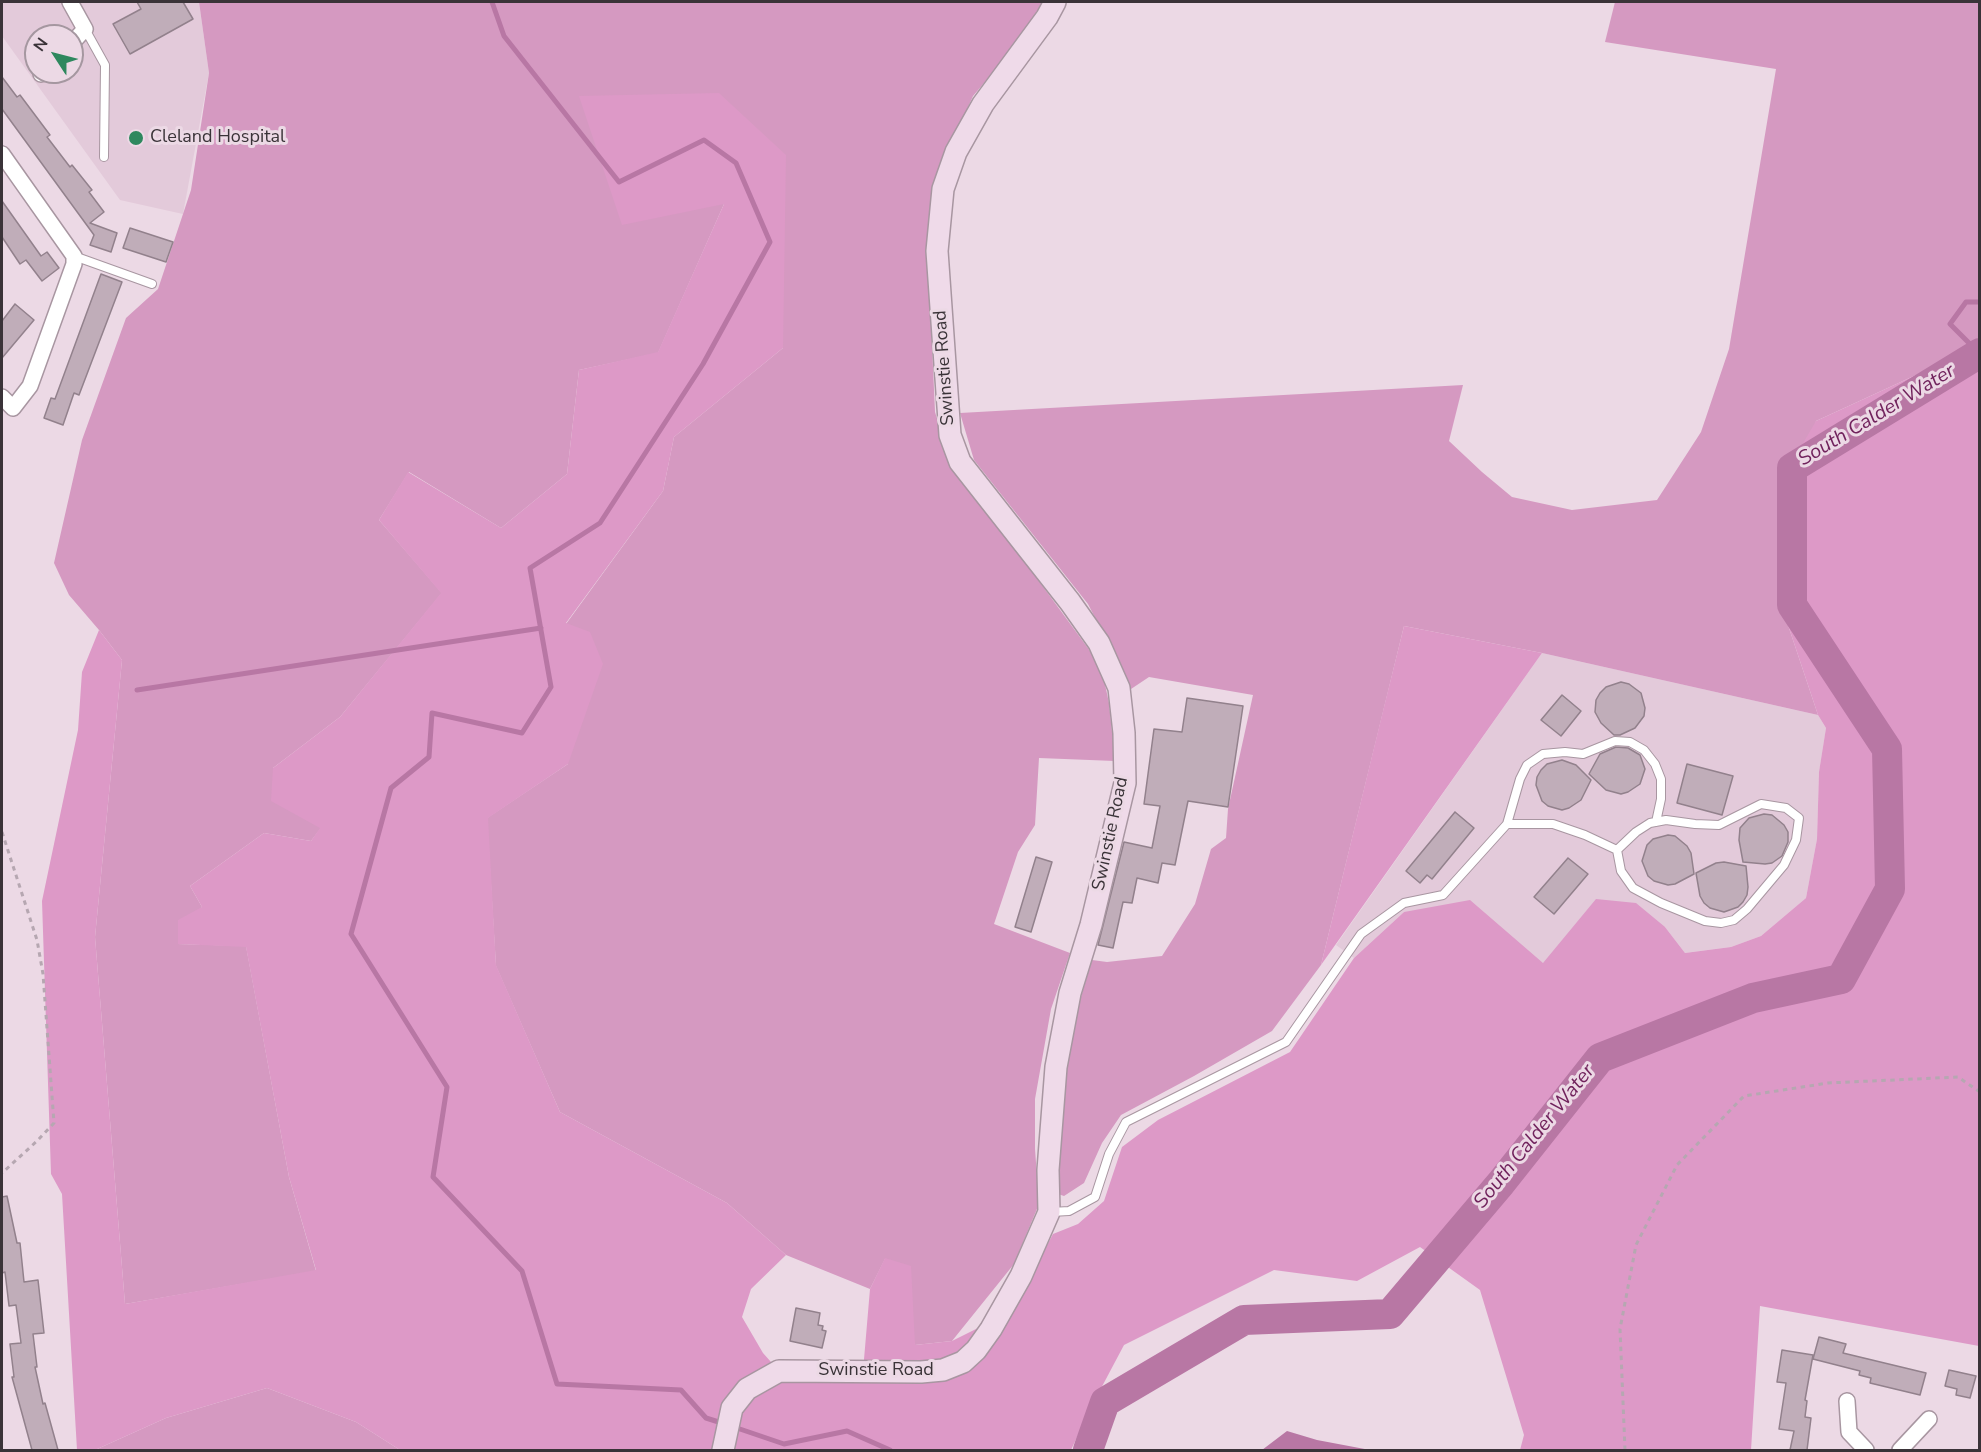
<!DOCTYPE html>
<style>
body{margin:0}
#map{position:relative;width:1981px;height:1452px;overflow:hidden;background:#ecd9e5;font-family:"Nunito Sans",sans-serif}
canvas{display:block}
.frame{position:absolute;inset:0;border:3px solid #3a3338;pointer-events:none}
.north{position:absolute;left:24px;top:24px;width:60px;height:60px;box-sizing:border-box;background:#ecd9e5;border:2px solid #a597a0;border-radius:50%;rotate:306deg;font-size:16px;font-weight:700;line-height:24px;text-align:center;color:#3a3338}
.north::after{content:'';display:block;margin:auto;width:21px;height:27px;background:#2e885e;clip-path:polygon(50% 0,100% 100%,50% 72%,0 100%)}
</style>
<div id="map">
<canvas width="1981" height="1452"></canvas>
<div class="frame"></div>
<div class="north">N</div>
</div>
<script>
const g = document.querySelector('canvas').getContext('2d');
g.lineJoin = 'round';
function paint(path, color) { g.fillStyle = color; g.fill(path, 'evenodd'); }
const shape = rows => new Path2D(rows.map(r => 'M' + r).join(''));
function trace(path, color, width, dash) { g.strokeStyle = color; g.lineWidth = width; g.lineCap = dash ? 'butt' : 'round'; g.setLineDash(dash || []); g.stroke(path); }
function label(font, color, halo, rows, align = 'center') {
  g.font = font + ' "Nunito Sans",sans-serif'; g.lineWidth = 6; g.setLineDash([]); g.textBaseline = 'middle'; g.strokeStyle = halo; g.fillStyle = color; for (const [text, x, y, turn = 0] of rows) {
    g.save(); g.translate(x, y); g.rotate((+turn || 0) * Math.PI / 180); g.textAlign = isNaN(turn) ? turn : align; if (halo) g.strokeText(text, 0, 0); g.fillText(text, 0, 0); g.restore();
  }
}
const built = shape([
 [2,2,199,2,209,73,183,214,120,200,2,36],
 [36,36,72,36,72,72,36,72],
 [1542,653,1818,715,1826,728,1819,773,1817,839,1806,898,1761,936,1731,947,1685,953,1665,927,1543,963,1404,912,1354,958,1336,945]
]);
const green = shape([
 [199,2,1043,2,1011,51,973,96,938,173,927,234,935,412,949,458,1101,666,1109,703,1115,761,1039,758,1035,825,1018,852,994,924,1070,953,1051,1009,1035,1099,1035,1149,1039,1204,1014,1264,952,1341,915,1345,885,1259,870,1289,786,1255,727,1203,560,1112,496,966,487,818,568,764,566,624,663,491,674,437,783,348,724,204,658,353,579,370,567,474,501,528,409,472,379,520,442,593,340,717,273,768,321,828,311,841,264,833,190,886,202,907,178,944,246,946,289,1177,316,1271,125,1304,95,937,122,660,99,630,69,595,54,563,82,440,126,318,158,289,191,190,209,73],
 [1615,2,1979,2,1979,346,1816,421,1781,604,1818,715,1542,653,1404,626,1321,965,1272,1031,1194,1076,1121,1115,1102,1143,1084,1183,1064,1196,1055,1193,1069,1037,1092,960,1107,962,1162,956,1195,904,1211,849,1226,838,1228,809,1253,695,1149,677,1128,691,1122,670,1088,604,974,460,960,413,1463,385,1449,441,1482,472,1512,497,1572,510,1657,500,1701,432,1729,349,1776,69,1605,42],
 [267,1388,356,1422,400,1450,95,1450,166,1418]
]);
const forest = shape([
 [719,93,786,155,783,348,674,437,663,491,566,623,590,632,603,664,568,764,488,818,496,965,560,1112,727,1203,786,1255,751,1289,742,1317,763,1353,779,1371,863,1371,870,1289,885,1258,911,1266,915,1345,952,1341,1012,1311,1053,1234,1078,1224,1104,1201,1122,1147,1158,1120,1290,1052,1354,958,1404,912,1470,900,1543,963,1596,899,1636,903,1665,927,1685,953,1731,947,1761,936,1806,898,1817,839,1819,772,1826,728,1818,715,1781,604,1781,491,1792,462,1816,421,1979,346,1979,1346,1760,1306,1751,1450,1520,1450,1524,1435,1480,1290,1420,1247,1357,1281,1274,1270,1124,1345,1089,1411,1071,1450,400,1450,356,1422,267,1388,166,1418,95,1450,77,1450,62,1194,51,1174,42,901,78,730,82,672,99,630,122,660,95,937,125,1304,316,1270,289,1177,246,947,178,944,178,920,202,907,190,886,264,833,311,841,320,828,271,801,273,768,340,717,441,593,379,520,408,472,501,528,567,474,579,370,658,352,724,204,622,225,579,96],
 [1404,626,1542,653,1321,965,1382,715]
]);
const water = shape([
 [1287,1431,1317,1440,1370,1450,1262,1450]
]);
const stream = shape([
 [492,2,504,36,619,182,704,140,736,163,770,242,703,364,600,523,530,568,551,687,522,733,432,713,429,757,391,788,351,934,447,1087,433,1177,522,1271,557,1384,681,1390,706,1418,725,1424],
 [1979,353,1950,324,1966,302,1980,302],
 [137,690,541,628],
 [734,1427,784,1444,847,1431,890,1450]
]);
const river = shape([
 [1088,1450,1105,1402,1244,1320,1390,1314,1501,1183,1600,1058,1753,998,1841,979,1890,889,1887,749,1792,605,1792,468,1980,353]
]);
const building = shape([
 [137,2,183,2,193,19,130,54,113,24,141,9,137,2],
 [2,77,17,97,20,95,50,135,47,137,70,167,72,165,92,190,89,192,104,212,90,223,117,233,111,252,90,245,94,235,2,109,2,77],
 [2,201,41,256,47,252,59,268,42,281,26,260,20,264,2,237,2,201],
 [130,228,173,242,166,262,123,248,130,228],
 [101,274,122,282,79,395,74,393,63,425,44,418,51,398,55,399,101,274],
 [15,304,34,320,2,358,2,321,15,304],
 [1621,682,1629,684,1641,693,1645,708,1644,716,1635,728,1620,735,1614,735,1601,723,1595,712,1596,700,1600,693,1606,687,1621,682],
 [1562,695,1581,711,1561,736,1541,720,1562,695],
 [1187,698,1243,706,1228,807,1188,801,1175,865,1162,863,1158,883,1137,878,1132,903,1123,902,1113,948,1098,945,1124,842,1152,848,1160,806,1144,804,1154,729,1182,732,1187,698],
 [1616,747,1628,748,1640,755,1645,769,1640,784,1628,792,1621,794,1606,790,1589,774,1600,754,1616,747],
 [1562,760,1576,765,1591,780,1581,800,1569,808,1562,810,1548,806,1542,801,1536,785,1537,777,1541,770,1547,764,1562,760],
 [1687,764,1733,776,1722,815,1677,803,1687,764],
 [1455,812,1474,828,1432,879,1427,875,1420,883,1406,871,1455,812],
 [1764,814,1772,815,1784,825,1788,832,1788,842,1782,856,1772,863,1765,864,1743,862,1739,840,1740,828,1749,818,1764,814],
 [1668,835,1675,836,1687,846,1691,853,1694,874,1675,884,1668,885,1654,881,1648,876,1642,861,1647,845,1653,839,1668,835],
 [1036,857,1052,862,1031,932,1015,927,1036,857],
 [1568,858,1588,874,1554,914,1534,897,1568,858],
 [1724,862,1746,866,1748,887,1747,895,1743,902,1738,907,1724,912,1710,908,1704,903,1700,896,1696,873,1716,863,1724,862],
 [7,1196,17,1243,20,1243,24,1282,38,1280,44,1333,33,1334,37,1367,35,1367,43,1404,45,1403,58,1450,32,1450,12,1377,14,1377,10,1344,21,1343,16,1305,9,1306,5,1272,2,1273,2,1197,7,1196],
 [796,1308,820,1313,818,1325,823,1326,822,1330,826,1331,822,1348,790,1341,796,1308],
 [1819,1337,1846,1344,1843,1353,1926,1373,1920,1395,1870,1383,1871,1378,1859,1375,1860,1371,1813,1359,1819,1337],
 [1782,1350,1813,1355,1805,1400,1807,1401,1805,1417,1811,1418,1807,1450,1790,1450,1794,1431,1779,1429,1786,1383,1777,1382,1782,1350],
 [1949,1370,1976,1376,1970,1398,1956,1395,1957,1389,1945,1386,1949,1370]
]);
const path = shape([
 [2,832,37,940,43,974,54,1123,37,1141,2,1173],
 [1625,1450,1620,1329,1636,1245,1677,1165,1744,1096,1828,1083,1958,1077,1980,1092]
]);
const lane = shape([
 [85,29,105,65,104,157],
 [74,256,152,284],
 [1507,824,1520,779,1527,765,1543,754,1565,752,1583,754,1615,741,1630,742,1644,750,1655,764,1661,779,1661,799,1656,822],
 [1051,1212,1069,1211,1095,1197,1109,1154,1126,1122,1286,1042,1361,934,1404,903,1443,895,1507,824,1553,824,1585,835,1617,850,1621,871,1633,888,1661,903,1705,921,1721,923,1734,920,1747,909,1784,865,1796,840,1799,818,1786,808,1761,804,1719,825,1695,824,1666,820,1650,823,1636,832,1617,850]
]);
const street = shape([
 [70,2,85,29,72,43],
 [41,74,43,72],
 [2,154,74,256,74,264,30,386,13,408,2,397],
 [1847,1401,1849,1432,1866,1450],
 [1900,1450,1929,1419]
]);
const secondary = shape([
 [723,1450,732,1408,747,1389,779,1371,921,1372,943,1370,963,1362,976,1350,991,1329,1021,1276,1049,1212,1048,1170,1056,1067,1070,993,1091,925,1125,783,1124,733,1119,688,1099,643,1070,602,960,462,950,435,937,251,943,189,956,152,983,104,1047,17,1055,2]
]);
const markers = [
 [136,138,8,"#2e885e"]
];
const poiNames = [
 ["Cleland Hospital",150,138]
];
const streetNames = [
 ["Swinstie Road",945,368,-94],
 ["Swinstie Road",1111,834,-78],
 ["Swinstie Road",876,1371]
];
const waterNames = [
 ["South Calder Water",1877,416,-31],
 ["South Calder Water",1535,1137,-51]
];
paint(built, '#e3cada');
paint(green, '#d599c1');
paint(forest, '#dd99c7');
paint(water, '#b877a4');
trace(stream, '#b877a4', 5);
trace(river, '#b877a4', 30);
paint(building, '#c0adb9');
trace(building, '#92818c', 1.5);
trace(lane, '#a896a1', 10);
trace(street, '#a896a1', 18);
trace(secondary, '#a896a1', 24);
trace(path, '#b6a7b1', 3, [4.5, 4.5]);
trace(lane, '#fff', 8);
trace(street, '#fff', 15);
trace(secondary, '#efdae9', 21);
for (const [x, y, r, color] of markers) { const dot = new Path2D(); dot.arc(x, y, r, 0, 2 * Math.PI); g.fillStyle = color; g.fill(dot); trace(dot, '#ecd9e5', 2); }
label('18px', '#3a3338', '#ecd9e5', poiNames, 'left');
label('18px', '#3a3338', '#ecd9e5', streetNames);
label('italic 20px', '#71235d', '#ecd9e5', waterNames);
</script>
